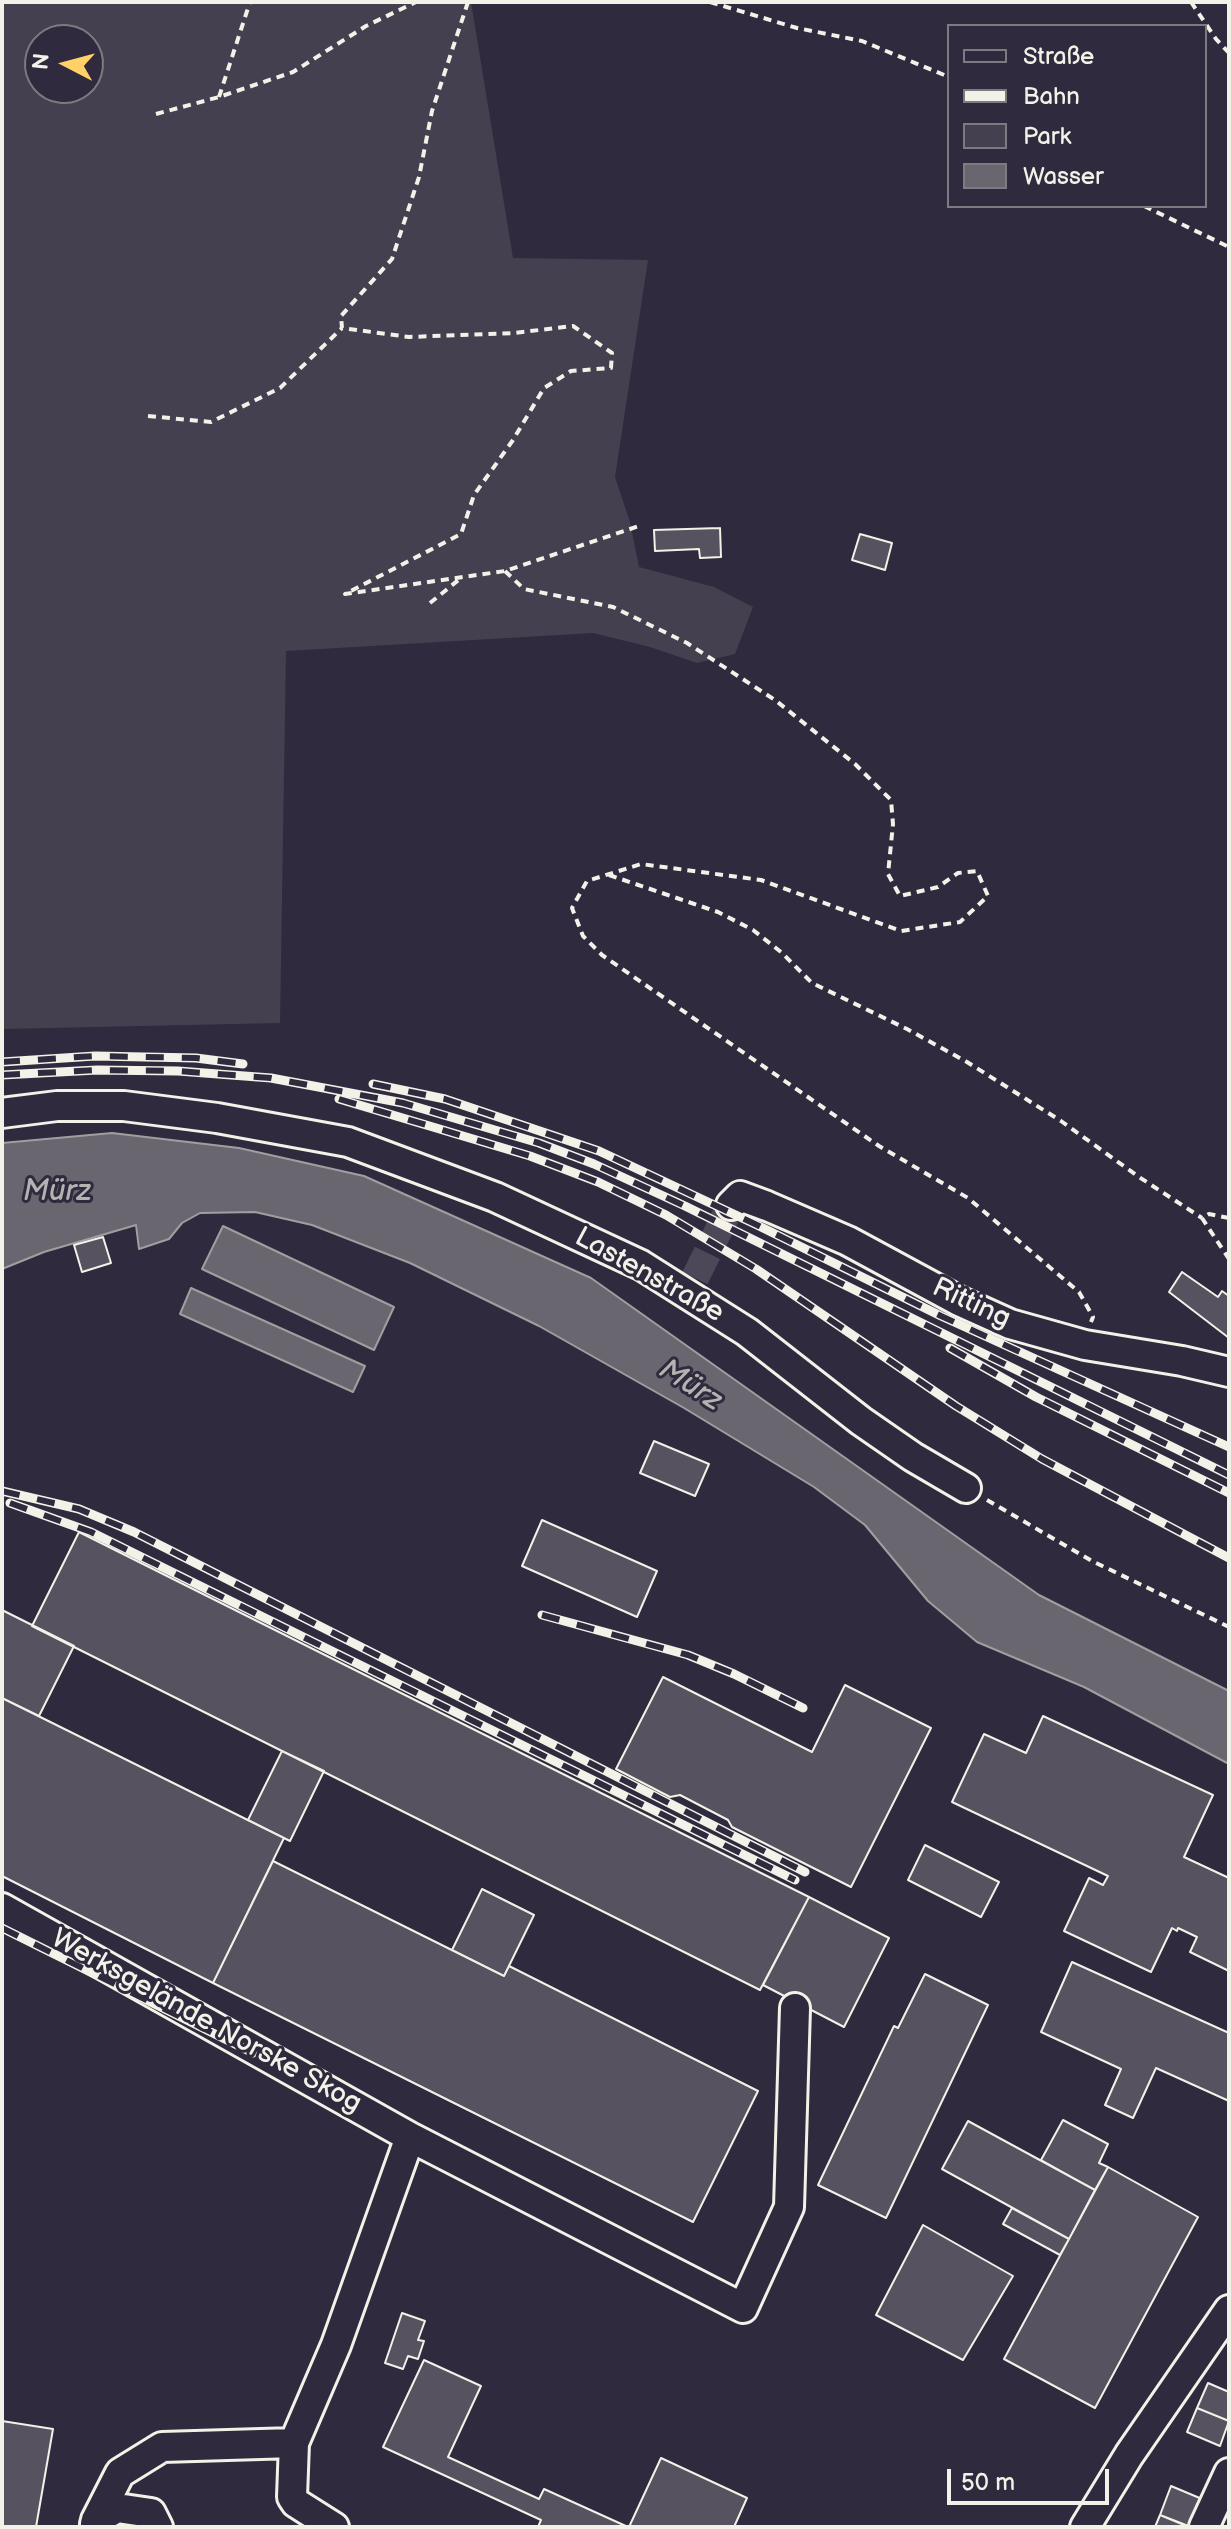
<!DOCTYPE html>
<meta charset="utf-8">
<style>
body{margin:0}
#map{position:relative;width:1231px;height:2529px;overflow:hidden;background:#2f2a3d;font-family:"Balsamiq Sans",sans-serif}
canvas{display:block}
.frame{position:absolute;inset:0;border:4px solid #f4f1e8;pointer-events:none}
.legend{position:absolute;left:947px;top:24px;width:260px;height:184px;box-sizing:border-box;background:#2f2a3d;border:2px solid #7e7a81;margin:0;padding:10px 14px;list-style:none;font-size:24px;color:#f4f1e8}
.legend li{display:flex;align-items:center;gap:16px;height:40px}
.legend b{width:40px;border:2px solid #7e7a81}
.north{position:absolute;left:24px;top:24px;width:80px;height:80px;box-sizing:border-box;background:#2f2a3d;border:2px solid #7e7a81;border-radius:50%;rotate:276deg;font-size:22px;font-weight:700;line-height:32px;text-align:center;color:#f4f1e8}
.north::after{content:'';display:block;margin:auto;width:28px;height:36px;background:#ffd166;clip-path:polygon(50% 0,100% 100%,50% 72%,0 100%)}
.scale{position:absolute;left:947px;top:2469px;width:162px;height:36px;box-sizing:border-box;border:4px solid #f4f1e8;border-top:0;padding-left:10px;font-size:24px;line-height:28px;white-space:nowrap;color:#f4f1e8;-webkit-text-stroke:6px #2f2a3d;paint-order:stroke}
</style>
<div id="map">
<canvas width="1231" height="2529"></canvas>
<div class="frame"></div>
<ul class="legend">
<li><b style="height:10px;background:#2f2a3d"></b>Straße</li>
<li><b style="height:10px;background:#f4f1e8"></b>Bahn</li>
<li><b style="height:22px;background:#454050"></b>Park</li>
<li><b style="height:22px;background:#6a6670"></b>Wasser</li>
</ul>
<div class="north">N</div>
<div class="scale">50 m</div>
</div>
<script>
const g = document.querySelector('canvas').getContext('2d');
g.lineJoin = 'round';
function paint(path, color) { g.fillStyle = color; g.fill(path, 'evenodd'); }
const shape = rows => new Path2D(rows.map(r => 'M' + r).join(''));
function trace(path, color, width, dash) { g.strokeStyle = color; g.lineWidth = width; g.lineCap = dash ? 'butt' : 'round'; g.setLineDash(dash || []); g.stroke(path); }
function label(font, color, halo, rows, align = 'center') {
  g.font = font + ' "Balsamiq Sans",sans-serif'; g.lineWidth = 6; g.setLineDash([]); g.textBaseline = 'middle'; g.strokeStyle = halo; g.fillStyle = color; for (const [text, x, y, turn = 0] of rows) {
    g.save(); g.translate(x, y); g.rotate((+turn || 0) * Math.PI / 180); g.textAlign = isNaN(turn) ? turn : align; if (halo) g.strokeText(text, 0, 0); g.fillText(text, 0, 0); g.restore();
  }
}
const green = shape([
 [2,2,471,2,513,258,648,260,615,477,630,522,639,567,714,587,753,607,735,654,697,663,650,647,593,633,286,651,280,1023,2,1029],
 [40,40,88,40,88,88,40,88]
]);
const water = shape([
 [112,1133,239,1148,364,1176,591,1278,1039,1595,1229,1691,1229,1764,1084,1687,977,1642,928,1601,865,1525,814,1487,684,1408,539,1326,410,1263,312,1225,255,1212,200,1213,182,1223,169,1239,139,1249,136,1225,44,1252,2,1269,2,1143,112,1133],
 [223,1226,394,1307,374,1350,202,1269,223,1226],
 [191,1288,365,1366,353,1392,180,1314,191,1288]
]);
const building = shape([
 [720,528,721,557,700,558,699,549,655,551,654,530,720,528],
 [860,534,892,543,885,570,852,560,860,534],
 [103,1237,111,1263,82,1272,74,1245,103,1237],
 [1182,1272,1218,1297,1222,1291,1229,1296,1229,1338,1169,1292,1182,1272],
 [654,1441,709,1464,695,1496,640,1473,654,1441],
 [542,1520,657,1571,637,1617,522,1566,542,1520],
 [79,1532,809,1897,760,1990,32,1626,79,1532],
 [2,1610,74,1646,39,1716,2,1698,2,1610],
 [663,1677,812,1752,845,1685,931,1728,851,1887,732,1827,728,1820,680,1795,670,1797,616,1769,663,1677],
 [2,1698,284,1838,213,1983,2,1876,2,1698],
 [1043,1716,1213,1795,1184,1857,1229,1878,1229,1971,1190,1952,1197,1937,1178,1928,1177,1931,1172,1928,1151,1972,1064,1931,1089,1878,1103,1885,1108,1876,952,1802,984,1734,1026,1753,1043,1716],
 [282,1751,324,1771,290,1841,248,1820,282,1751],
 [925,1845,999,1882,981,1917,908,1880,925,1845],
 [273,1861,504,1976,509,1966,758,2091,693,2222,213,1983,273,1861],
 [482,1889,534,1915,504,1976,452,1950,482,1889],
 [809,1897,889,1938,844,2027,763,1985,809,1897],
 [1072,1962,1229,2033,1229,2101,1156,2068,1133,2118,1105,2105,1121,2069,1041,2032,1072,1962],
 [925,1974,988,2005,886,2218,818,2185,894,2026,898,2028,925,1974],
 [1063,2120,1108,2144,1099,2163,1108,2167,1095,2190,1041,2160,1063,2120],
 [968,2121,1095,2190,1069,2239,942,2169,968,2121],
 [1108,2167,1198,2217,1095,2408,1004,2359,1108,2167],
 [1012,2208,1069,2239,1060,2255,1003,2224,1012,2208],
 [923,2225,1013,2276,963,2360,876,2315,923,2225],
 [402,2313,425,2321,418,2340,424,2341,418,2359,408,2356,403,2369,385,2363,402,2313],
 [424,2360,481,2386,448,2457,539,2499,544,2489,628,2527,538,2527,541,2520,383,2447,424,2360],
 [1208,2383,1229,2392,1229,2421,1197,2408,1208,2383],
 [1197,2408,1229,2421,1220,2446,1187,2432,1197,2408],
 [2,2421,53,2429,36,2527,2,2527,2,2421],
 [661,2458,747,2498,734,2527,629,2527,661,2458],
 [1171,2486,1202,2499,1191,2527,1160,2515,1171,2486],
 [1160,2515,1189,2527,1155,2527,1160,2515]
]);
const minorTunnel = shape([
 [695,1278,731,1205]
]);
const path = shape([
 [468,2,432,111,419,177,392,259,341,316,342,328,409,337,514,333,573,326,612,353,611,368,571,371,544,388,513,440,474,495,461,534,345,594,505,571,642,525],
 [710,2,797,28,862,41,949,77],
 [1191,2,1216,39,1229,53],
 [219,97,250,2],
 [156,114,219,97,293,72,366,26,416,2],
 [1144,206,1229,247],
 [148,416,211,422,280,388,342,328],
 [505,571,524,589,613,607,687,643,775,700,855,764,891,800,893,824,888,874,900,896,938,887,958,873,977,871,988,896,960,922,901,931,761,880,641,864,587,881,572,908,583,936,602,955,879,1146,968,1198,1079,1292,1093,1317,1091,1322],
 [430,603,461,578],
 [609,875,718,912,753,930,781,952,812,983,907,1029,967,1062,1061,1121,1139,1177,1202,1218],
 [1229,1218,1209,1214,1202,1218,1229,1259],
 [987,1500,1092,1561,1229,1627]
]);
const minor = shape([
 [2,1113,57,1106,124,1106,217,1118,348,1142,495,1197,641,1265,747,1332,861,1421,913,1457,966,1488],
 [731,1205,740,1196,767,1206,848,1241,959,1301,1010,1324,1085,1345,1182,1361,1229,1372],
 [2,1908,410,2137,743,2308,789,2207,795,2008],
 [294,2443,292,2497,296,2503,334,2527],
 [96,2520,120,2473,162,2447,294,2443,336,2345,410,2137],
 [95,2524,96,2520,117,2508,151,2513,158,2527],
 [1085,2527,1129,2455,1229,2310],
 [1204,2527,1229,2473]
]);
const rail = shape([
 [2,1062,95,1056,196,1058,243,1064],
 [2,1075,97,1070,178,1071,271,1078,403,1103,539,1143,594,1164,685,1206,1229,1475],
 [373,1084,445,1099,599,1151,757,1225,941,1316,1229,1447],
 [339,1099,530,1156,598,1182,666,1215,756,1269,956,1406,1042,1459,1229,1558],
 [950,1348,1036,1397,1229,1493],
 [2,1491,79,1509,134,1532,805,1872],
 [10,1503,91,1532,795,1880],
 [542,1615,688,1655,734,1674,803,1708],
 [2,1928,253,2053]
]);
const streetNames = [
 ["Lastenstraße",649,1276,29],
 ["Ritting",971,1304,25],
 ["Werksgelände Norske Skog",206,2022,29]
];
const waterNames = [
 ["Mürz",57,1192],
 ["Mürz",690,1386,33]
];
paint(green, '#454050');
paint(water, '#6a6670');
trace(water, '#a19ea0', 2);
paint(building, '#56525f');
trace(building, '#f4f1e8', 2);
trace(minorTunnel, '#4d4857', 28, [28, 14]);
trace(minor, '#f4f1e8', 34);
trace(path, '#f4f1e8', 4, [8, 6]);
trace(minor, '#2f2a3d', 28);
trace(rail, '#f4f1e8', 9);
trace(rail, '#2f2a3d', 6, [18]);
label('28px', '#f4f1e8', '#2f2a3d', streetNames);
label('italic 30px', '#b6b2b2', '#2f2a3d', waterNames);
</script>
